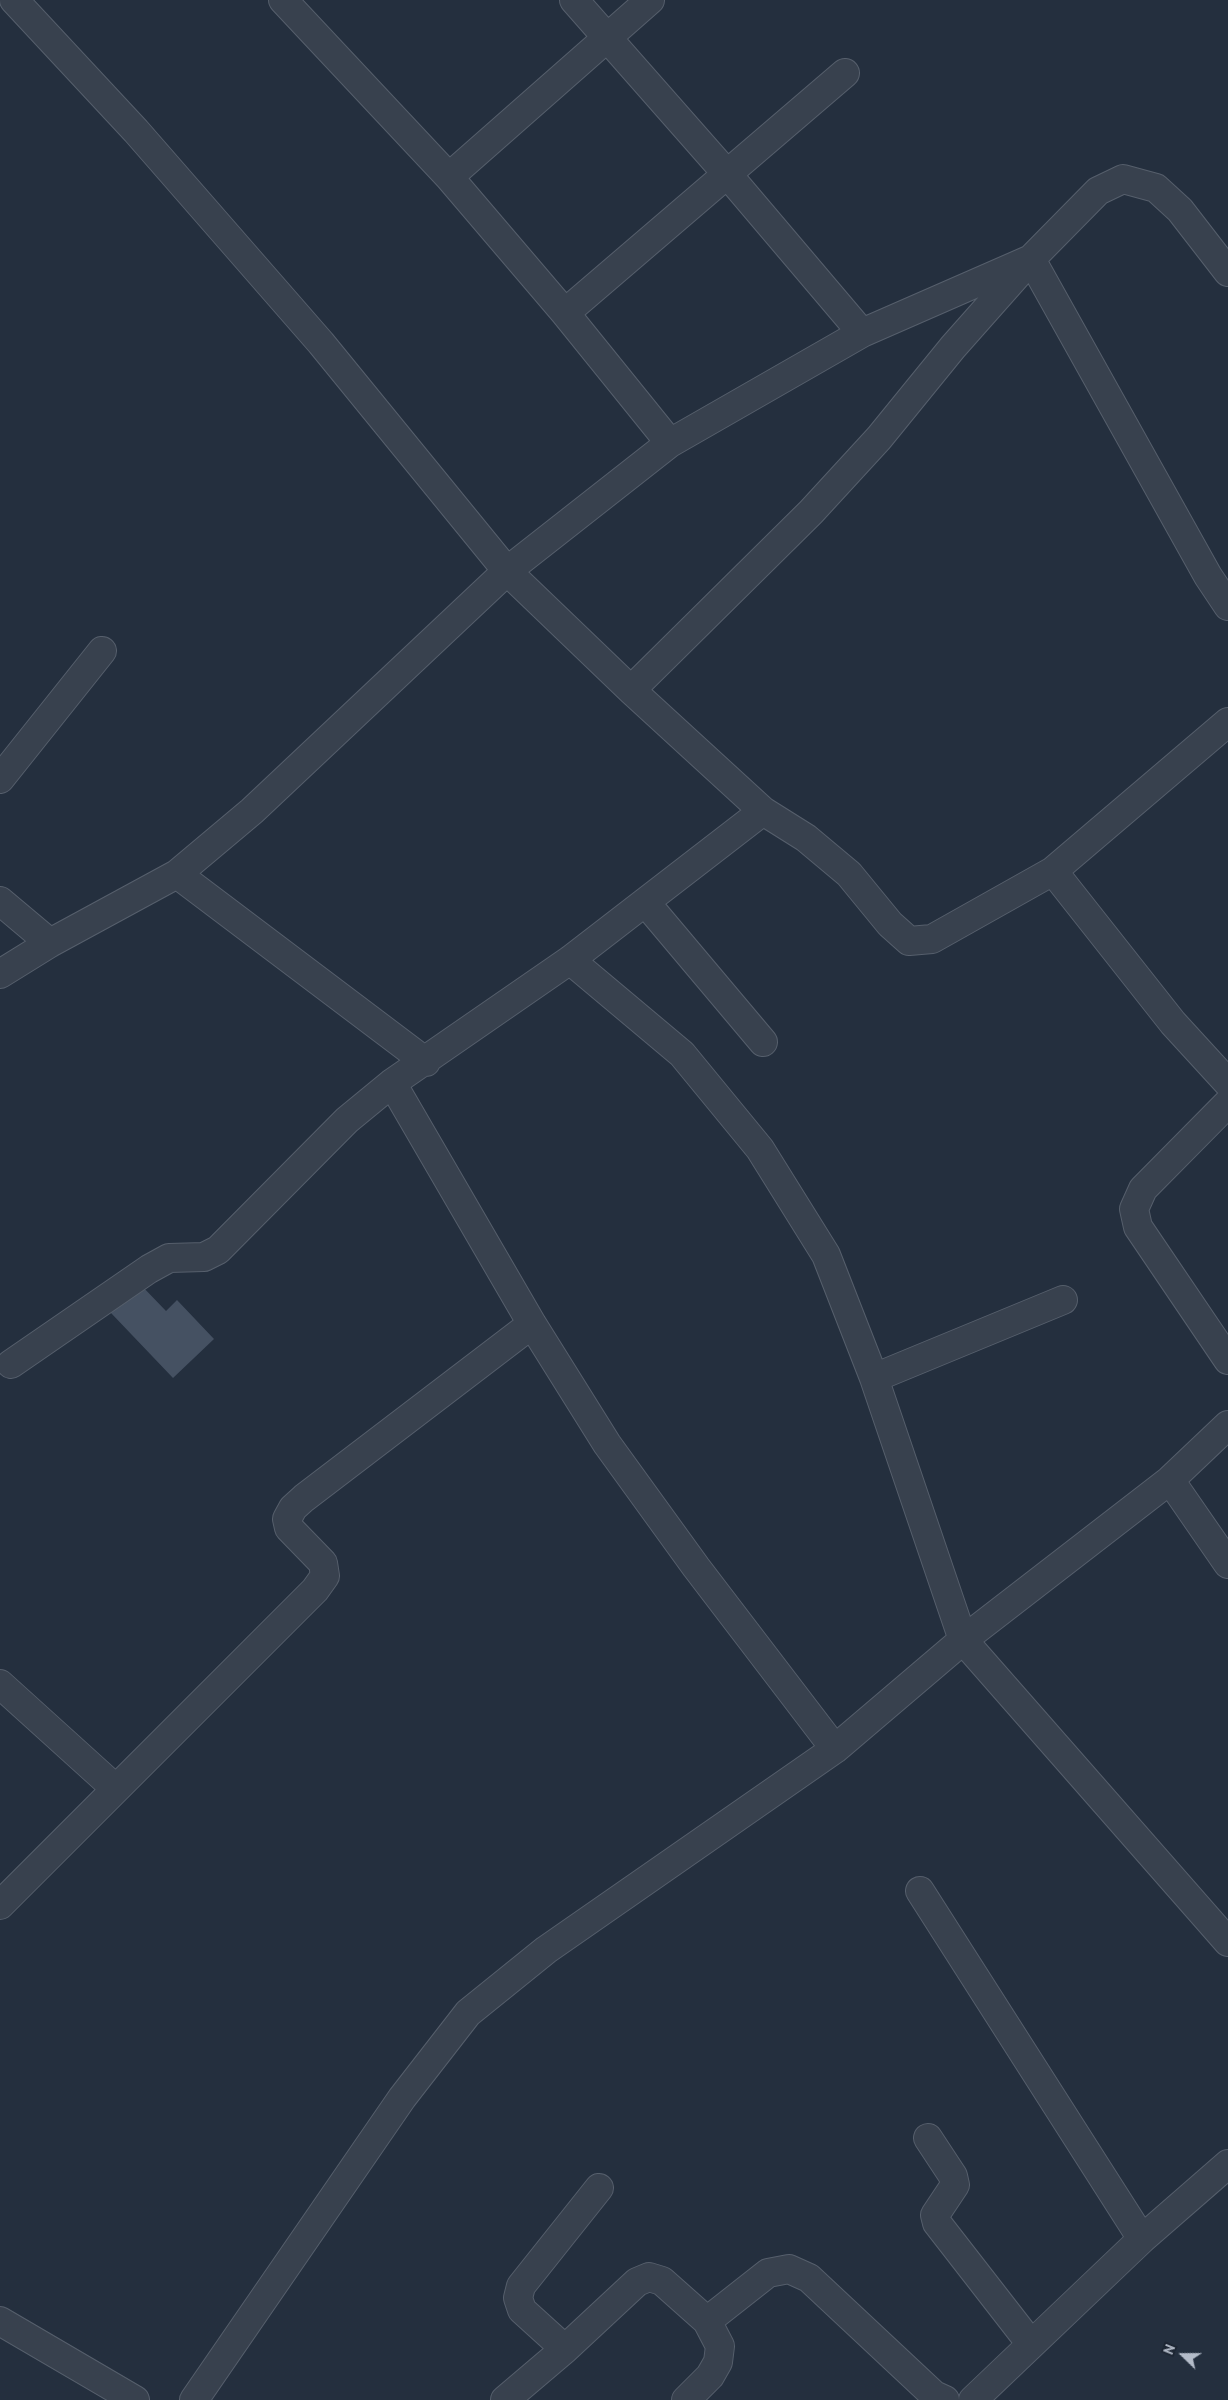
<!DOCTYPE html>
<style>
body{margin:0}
#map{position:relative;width:1228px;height:2400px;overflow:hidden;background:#242f3e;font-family:"PT Sans",sans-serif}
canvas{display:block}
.north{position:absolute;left:1158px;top:2330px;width:50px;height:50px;-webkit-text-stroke:4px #1d2633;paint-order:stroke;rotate:292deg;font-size:14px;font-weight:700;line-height:20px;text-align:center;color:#b4bcc9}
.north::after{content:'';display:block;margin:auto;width:18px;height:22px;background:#b4bcc9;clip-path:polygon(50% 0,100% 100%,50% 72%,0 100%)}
</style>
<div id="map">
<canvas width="1228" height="2400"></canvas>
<div class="north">N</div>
</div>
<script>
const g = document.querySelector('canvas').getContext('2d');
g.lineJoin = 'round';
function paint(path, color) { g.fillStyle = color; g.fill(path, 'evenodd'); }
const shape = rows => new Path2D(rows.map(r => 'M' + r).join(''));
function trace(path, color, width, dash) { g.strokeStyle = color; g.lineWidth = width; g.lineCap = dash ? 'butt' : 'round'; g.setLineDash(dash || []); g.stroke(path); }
const building = shape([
 [140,1284,166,1311,177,1300,214,1339,173,1378,111,1313]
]);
const minor = shape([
 [14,0,136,131,321,343,507,571,631,690,763,811,806,838,849,874,890,924,909,941,932,939,1053,871,1228,722],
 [283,0,449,177,565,313,670,443],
 [574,0,728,175,862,333],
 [449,177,650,0],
 [565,313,845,73],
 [631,690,811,512,879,438,953,347,1031,259,1208,576,1228,606],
 [0,779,102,651],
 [1053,871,1173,1023,1228,1083],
 [177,874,426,1062],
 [0,901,50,943],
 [646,903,763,1042],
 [570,960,682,1054,760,1149,826,1255,874,1378,963,1640,1228,1942],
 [0,974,50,943,177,874,252,811,507,571,670,443,862,333,1031,259,1098,191,1123,179,1156,188,1180,210,1228,272],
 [392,1083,532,1324,607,1444,696,1567,835,1749],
 [1228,1103,1143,1189,1134,1209,1138,1227,1228,1360],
 [11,1364,149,1269,169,1258,204,1257,218,1250,347,1120,392,1083,570,960,763,811],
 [874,1378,1063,1300],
 [1170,1480,1228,1564],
 [0,1684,116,1789],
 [920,1891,1142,2239],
 [0,1905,315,1590,325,1576,323,1563,289,1528,287,1519,293,1508,304,1498,532,1324],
 [928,2138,953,2176,955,2185,935,2215,937,2223,1031,2344],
 [707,2321,768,2273,789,2269,809,2278,934,2395,945,2400],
 [565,2349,522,2310,518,2298,521,2286,599,2188],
 [194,2400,402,2098,468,2013,546,1950,835,1749,963,1640,1170,1480,1228,1425],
 [505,2400,565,2349,637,2282,649,2277,662,2281,707,2321,720,2346,718,2362,710,2376,686,2400],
 [973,2400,1142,2239,1228,2164]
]);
const tertiary = shape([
 [0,2321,135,2400]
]);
paint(building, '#455162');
trace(minor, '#565f6c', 30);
trace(tertiary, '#565f6c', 30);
trace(minor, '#38414e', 28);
trace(tertiary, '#38414e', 28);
</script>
